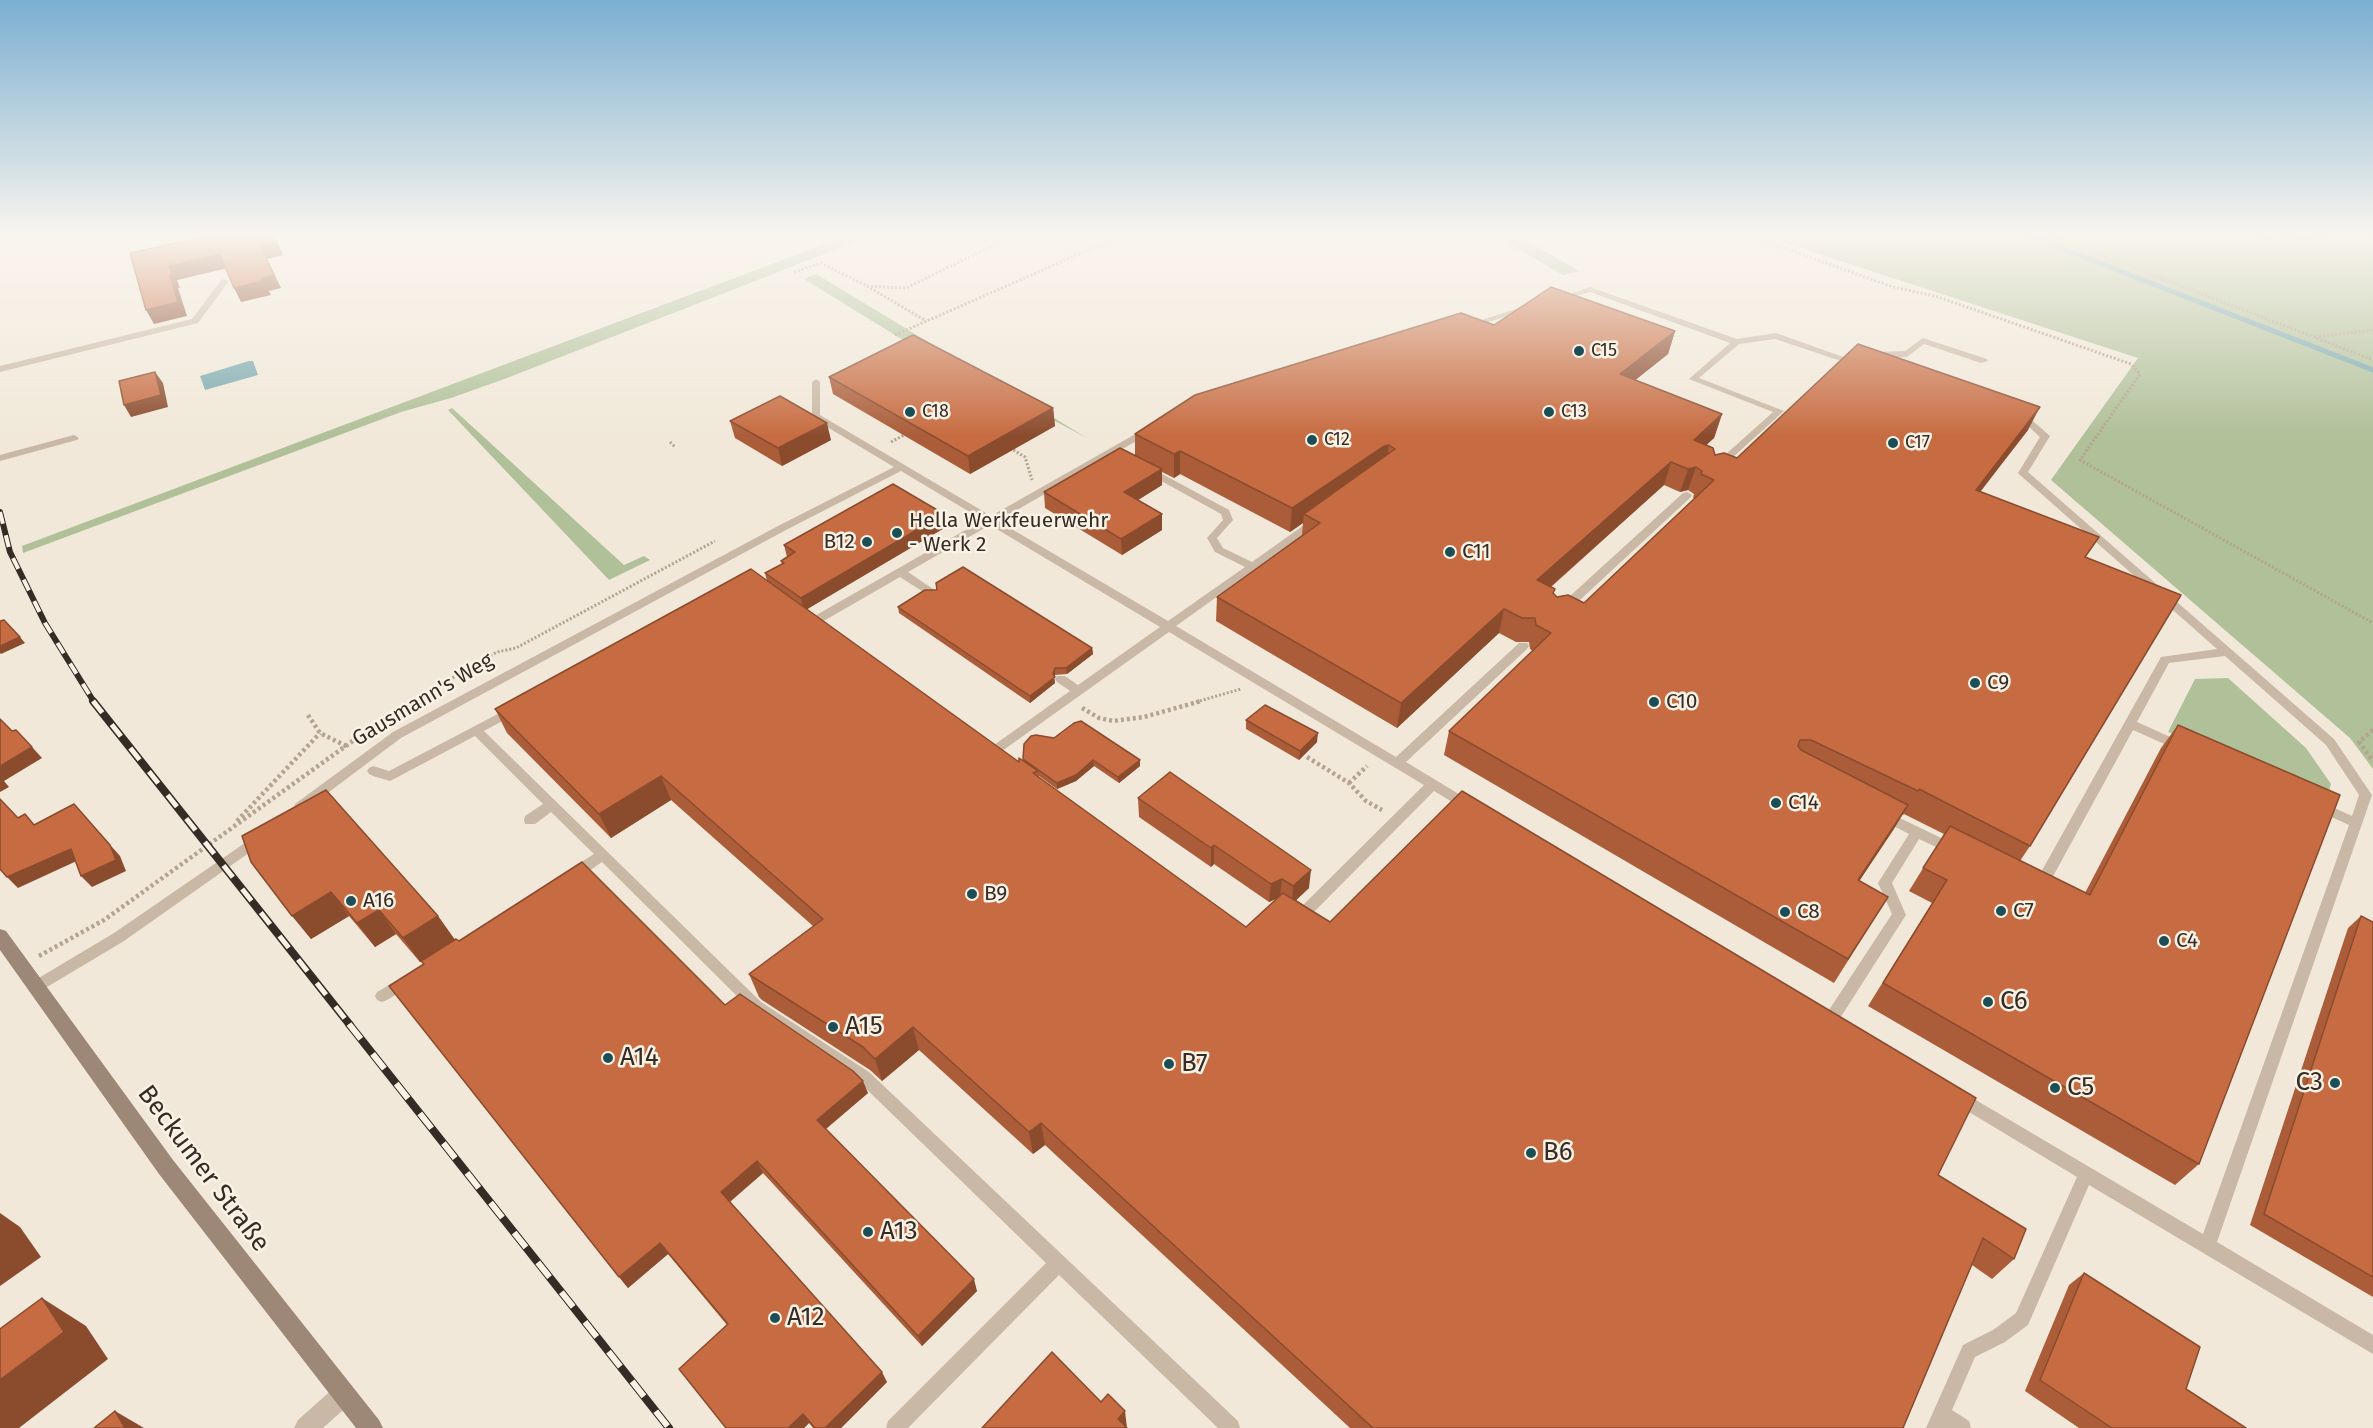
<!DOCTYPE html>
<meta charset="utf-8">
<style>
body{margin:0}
canvas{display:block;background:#f1e8d9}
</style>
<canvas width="2373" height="1428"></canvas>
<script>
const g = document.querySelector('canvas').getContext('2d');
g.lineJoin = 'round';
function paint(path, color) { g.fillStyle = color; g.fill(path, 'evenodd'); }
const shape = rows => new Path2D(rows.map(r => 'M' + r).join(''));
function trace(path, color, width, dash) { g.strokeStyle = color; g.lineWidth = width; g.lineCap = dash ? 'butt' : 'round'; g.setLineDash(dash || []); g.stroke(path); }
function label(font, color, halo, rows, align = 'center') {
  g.font = font + ' "Fira Sans",sans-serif'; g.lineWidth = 5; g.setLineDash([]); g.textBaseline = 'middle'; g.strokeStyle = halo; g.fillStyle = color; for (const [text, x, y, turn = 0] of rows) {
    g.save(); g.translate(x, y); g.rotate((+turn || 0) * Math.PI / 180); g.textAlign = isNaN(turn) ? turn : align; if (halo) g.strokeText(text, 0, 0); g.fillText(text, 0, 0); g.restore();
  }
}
const green = shape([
 [809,236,896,236,855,242,507,378,451,398,401,412,23,553,22,546,833,241],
 [1496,236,1518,236,1579,271,1563,275],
 [1764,236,2373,236,2373,769,2350,738,2051,480,2138,358],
 [816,274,1087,438,903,340,804,279],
 [452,408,624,565,644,556,650,560,609,580,448,410],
 [2228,678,2306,748,2331,784,2327,798,2168,732,2195,679]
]);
const water = shape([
 [249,361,253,361,258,375,205,390,200,376]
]);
const stream = shape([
 [2030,236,2373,370]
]);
const pathFar1 = shape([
 [1750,236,1893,287,1935,296,2131,364,2140,374,2080,460,2373,623],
 [2052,236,2373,360],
 [2260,236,2277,242,2337,236],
 [2365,236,2373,240],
 [794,272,821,263,867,286,906,288,990,247,1006,236],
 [867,286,926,321],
 [895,335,1120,236],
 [2315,337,2373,330],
 [670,442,675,447],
 [891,442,904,435],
 [1010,448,1025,457,1032,480],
 [411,702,497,652,516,648,715,541],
 [1196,702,1241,689]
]);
const path = shape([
 [1082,708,1099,718,1113,721,1144,717,1201,701],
 [308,715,320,733,348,747],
 [2373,730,2359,742,2373,761],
 [1307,757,1349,783,1366,801,1382,810],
 [1349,783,1367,766],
 [237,821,320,733],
 [39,956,104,920,386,717,414,701]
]);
const lane = shape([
 [222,279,229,281,198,323,0,372,0,366,192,319,222,279],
 [1590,287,1737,339,1776,333,1860,363,1853,365,1775,339,1739,344,1699,378,1784,411,1721,468,1715,468,1715,464,1773,412,1689,379,1730,343,1590,292,1559,301,1555,299,1590,287],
 [1525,306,1532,308,1473,327,1466,325,1525,306],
 [1923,338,1987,359,1988,361,1981,363,1924,344,1907,357,1874,358,1870,355,1874,352,1905,351,1923,338],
 [816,379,820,382,820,415,991,516,1146,428,1152,428,1152,432,998,521,1168,621,1245,567,1215,552,1207,538,1223,520,1221,514,1145,472,1145,468,1151,468,1229,510,1233,520,1217,538,1223,548,1252,562,1311,520,1319,520,1319,524,1176,626,1396,757,1519,643,1527,643,1529,646,1527,649,1406,762,1472,802,1473,805,1472,808,1462,808,1434,791,1304,922,1299,924,1294,922,1292,918,1294,914,1424,785,1169,632,995,756,987,756,985,753,987,750,1070,691,1057,682,1055,679,1057,676,1065,676,1078,685,1160,627,990,525,908,572,936,591,937,593,936,595,928,595,900,577,815,626,807,626,802,621,804,618,811,618,983,520,901,471,786,530,401,738,305,810,295,810,294,807,295,804,393,732,778,526,894,467,812,418,812,382,816,379],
 [2017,416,2033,421,2050,436,2028,472,2334,739,2372,795,2217,1242,2373,1335,2373,1354,2089,1185,2028,1325,2005,1342,1975,1357,1952,1410,1969,1421,1971,1428,1926,1428,1963,1345,1993,1330,2016,1313,2077,1177,1954,1103,1951,1098,1954,1093,1959,1091,1964,1093,2203,1234,2349,825,2314,809,2313,806,2314,803,2319,801,2352,816,2359,795,2326,745,2225,656,2169,663,2137,722,2186,744,2188,747,2186,750,2178,750,2133,730,2045,891,2040,892,2035,891,2033,887,2035,883,2161,657,2217,649,2020,475,2018,473,2040,437,2027,425,2014,421,2012,419,2017,416],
 [74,435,79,438,77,440,0,461,0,455,74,435],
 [1687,492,1692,495,1691,497,1567,612,1559,612,1557,609,1559,606,1683,493,1687,492],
 [513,706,519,710,517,713,484,731,761,1002,869,1072,1238,1421,1240,1428,1218,1428,1059,1275,908,1428,886,1428,888,1421,1046,1263,859,1082,751,1010,602,862,579,878,574,879,569,878,567,874,569,870,594,854,551,812,535,824,525,824,524,820,525,816,543,804,475,736,394,779,390,781,373,776,369,774,367,771,369,768,373,766,389,771,513,706],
 [1885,811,1958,846,1960,850,1958,854,1953,855,1919,839,1892,883,1906,915,1835,1026,1830,1027,1825,1026,1823,1021,1825,1016,1892,914,1878,883,1909,834,1880,819,1879,816,1880,813,1885,811],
 [258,834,263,835,265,839,263,843,124,941,42,990,37,992,32,990,30,986,32,982,114,933,258,834],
 [405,976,410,978,412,982,410,986,387,1000,382,1002,377,1000,375,996,377,992,405,976]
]);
const street = shape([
 [344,1383,352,1386,355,1394,352,1402,323,1428,294,1428,298,1420,336,1386,344,1383]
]);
const secondary = shape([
 [0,929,6,931,173,1160,379,1420,383,1428,356,1428,159,1174,0,950,0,929]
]);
const railFar2 = shape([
 [0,512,10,552,45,623,94,702]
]);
const railFar1 = shape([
 [93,701,350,1025]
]);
const rail = shape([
 [349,1024,669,1428]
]);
const wall = shape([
 [1494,325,1675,331,1668,354,1635,380,1722,414,1714,438,1706,445,1715,455,1737,458,2028,430,1980,491,2086,557,2030,846,2020,861,2085,893,2161,748,2178,725,2199,1164,2175,1185,1868,1006,1932,903,1909,891,1944,834,1904,814,1903,815,1902,815,1859,881,1888,897,1834,983,1444,755,1449,731,1533,651,1530,649,1529,642,1516,642,1499,633,1397,728,1216,621,1217,597,1302,535,1303,523,1290,532,1180,474,1174,478,1162,472,1162,485,1138,500,1162,514,1162,530,1122,555,1045,508,1044,492,1135,455,1135,434],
 [1664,485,1680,492,1688,490,1694,494,1693,498,1695,498,1584,603,1557,597,1553,593,1551,587],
 [829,377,1053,408,1055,426,970,474,833,394],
 [730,421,831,440,782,466,735,438],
 [944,514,946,527,807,609,1019,762,1023,760,1024,744,1140,760,1140,766,1119,783,1094,766,1076,781,1057,789,1039,776,1039,777,1246,927,1276,899,1269,902,1214,864,1211,867,1139,817,1138,798,1309,888,1296,900,1330,922,1938,1175,2014,1259,1992,1279,1972,1265,1903,1428,1350,1428,1045,1145,1033,1154,919,1050,882,1081,870,1070,762,1000,759,997,749,974,813,926,671,800,611,838,507,733,495,709,767,581,765,573,782,564,781,561,787,557,784,545],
 [898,607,1092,648,1093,654,1067,674,1055,675,1054,677,1055,683,1030,703,899,613],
 [1246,720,1317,742,1299,760,1246,729],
 [251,862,438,916,455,940,420,962,396,934,375,947,349,916,311,939],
 [2361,916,2373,922,2373,1297,2250,1225,2348,928],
 [459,941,725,1005,868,1093,826,1129,977,1291,922,1346,763,1173,730,1202,887,1382,841,1428,813,1428,809,1423,804,1428,726,1428,727,1325,668,1254,628,1288,389,986],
 [2084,1273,2186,1389,2246,1428,2079,1428,2025,1391,2069,1285]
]);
const shadedWall = shape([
 [274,236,275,236,283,255,267,259,281,288,269,291,271,295,241,302,234,288,262,278,260,245],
 [220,254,228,268,177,280,180,288,178,288,187,316,154,324,146,310,170,275,169,266],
 [1675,331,1668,354,1614,397,1620,374],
 [155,372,163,383,168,407,131,417,124,405],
 [2040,407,2028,430,1964,513,1976,490],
 [1053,408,1055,426,970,474,968,456],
 [1722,414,1714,438,1686,464,1694,440],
 [827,423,831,440,782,466,778,448],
 [1389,445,1386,468,1304,514,1303,523,1290,532,1292,508,1384,446],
 [1180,451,1180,474,1174,478,1174,454],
 [1671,462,1664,485,1531,604,1537,580],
 [1696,467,1688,490,1680,492,1688,469],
 [1162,469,1162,485,1125,508,1124,492],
 [944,514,946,527,804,611,801,598],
 [1162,514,1162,530,1122,555,1121,539],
 [1504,609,1499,633,1397,728,1401,703],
 [20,637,25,643,1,654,0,653,0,646],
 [1092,648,1093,654,1067,674,1066,668],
 [1055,668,1055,675,1054,677,1055,683,1030,703,1030,696,1053,674],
 [1318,733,1317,742,1299,760,1300,751],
 [32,747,42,758,4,781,9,787,0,792,0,766],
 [1093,760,1094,766,1076,781,1057,789,1057,783],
 [1140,760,1140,766,1119,783,1118,777],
 [661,776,671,800,611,838,599,814],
 [74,804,120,856,126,871,92,887,81,876],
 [1908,805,1894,829,1844,904,1858,880],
 [1214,845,1214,864,1211,867,1211,848],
 [71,849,81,859,18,888,7,877],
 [1311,870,1309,888,1292,904,1293,886],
 [1282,879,1280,897,1269,902,1271,884],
 [331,892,349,916,311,939,292,916],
 [379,910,396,934,375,947,357,923],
 [438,916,455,940,420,962,403,938],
 [913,1027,919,1050,882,1081,875,1059],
 [863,1081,868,1093,822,1132,817,1120],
 [1041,1123,1045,1145,1033,1154,1029,1132],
 [757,1161,763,1173,728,1203,721,1192],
 [0,1213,20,1227,41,1257,0,1286],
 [660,1243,668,1254,628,1288,619,1277],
 [974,1279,977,1291,922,1346,918,1336],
 [42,1298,86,1326,108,1359,19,1428,0,1428,0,1380],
 [882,1372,887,1382,841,1428,825,1428],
 [115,1411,144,1428,125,1428],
 [1125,1411,1127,1428,1118,1419],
 [803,1414,809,1423,804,1428,788,1428]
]);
const building = shape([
 [207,236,274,236,276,241,260,245,274,275,262,278,263,281,234,288,220,254,169,266,172,274,170,275,178,302,146,310,130,253,207,236],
 [1551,287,1675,331,1620,374,1722,414,1694,440,1713,448,1715,455,1724,453,1737,458,1858,344,2040,407,1976,490,2099,537,2085,557,2181,595,2030,846,1919,789,1918,791,1811,740,1800,740,1798,746,1801,750,1908,805,1858,880,1888,897,1848,959,1449,731,1551,633,1536,625,1535,618,1522,618,1504,609,1401,703,1217,597,1320,523,1304,514,1395,449,1389,445,1384,446,1292,508,1180,451,1174,454,1135,434,1195,395,1461,313,1494,325,1551,287],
 [1671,462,1688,469,1696,467,1702,471,1701,474,1714,480,1584,603,1568,595,1557,597,1553,593,1555,589,1537,580,1671,462],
 [913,335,1053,408,968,456,829,377,913,335],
 [155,372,161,395,124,405,119,381,155,372],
 [780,396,827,423,778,448,730,421,780,396],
 [1120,448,1162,469,1124,492,1162,514,1121,539,1044,492,1120,448],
 [893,484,944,514,801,598,765,573,784,563,781,561,795,552,784,545,893,484],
 [963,567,1092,648,1066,668,1055,668,1053,674,1055,677,1030,696,898,607,925,590,937,590,936,583,963,567],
 [751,569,1019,762,1019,758,1038,771,1033,773,1246,927,1283,893,1330,922,1462,791,1976,1098,1938,1175,2026,1229,2014,1259,1983,1238,1903,1428,1373,1428,1041,1123,1029,1132,913,1027,875,1059,863,1047,753,977,749,974,823,919,661,776,599,814,495,709,751,569],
 [4,620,20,637,0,646,0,621,4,620],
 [1265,705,1318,733,1300,751,1246,720,1265,705],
 [0,719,12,731,16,730,32,747,0,766,0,719],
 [1081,721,1140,760,1118,777,1093,760,1076,775,1057,783,1023,759,1024,744,1031,736,1036,735,1054,738,1074,723,1081,721],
 [2178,725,2340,795,2199,1164,1883,983,1947,880,1923,868,1950,826,2090,895,2178,725],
 [1170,772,1311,870,1293,886,1282,879,1271,884,1214,845,1211,848,1138,798,1170,772],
 [326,790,438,916,403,938,379,910,357,923,331,892,292,916,251,862,242,836,326,790],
 [0,799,18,818,25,814,34,825,74,804,110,845,116,860,81,876,71,849,7,877,0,869,0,799],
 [582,862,725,1005,740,994,853,1071,863,1081,817,1120,974,1279,918,1336,757,1161,721,1192,882,1372,825,1428,815,1428,803,1414,788,1428,726,1428,679,1369,728,1324,660,1243,619,1277,389,986,424,964,421,961,456,939,459,941,582,862],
 [2361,916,2373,922,2373,1277,2264,1214,2361,916],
 [2084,1273,2200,1347,2186,1389,2246,1428,2112,1428,2040,1380,2084,1273],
 [42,1298,64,1332,0,1380,0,1329,42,1298],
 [1052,1352,1101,1402,1108,1394,1125,1411,1118,1419,1127,1428,982,1428,1052,1352],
 [115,1411,125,1428,94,1428,115,1411]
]);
const markers = [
 [1579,351,6,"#1c4e56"],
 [910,412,6,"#1c4e56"],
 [1549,412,6,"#1c4e56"],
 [1312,440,6,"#1c4e56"],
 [1893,443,6,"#1c4e56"],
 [897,533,6,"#1c4e56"],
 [867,542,6,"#1c4e56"],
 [1450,552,6,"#1c4e56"],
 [1975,683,6,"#1c4e56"],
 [1654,702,6,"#1c4e56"],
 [1776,803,6,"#1c4e56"],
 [972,894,6,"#1c4e56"],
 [351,901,6,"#1c4e56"],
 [2001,911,6,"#1c4e56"],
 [1785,912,6,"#1c4e56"],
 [2164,941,6,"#1c4e56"],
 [1988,1002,6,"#1c4e56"],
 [833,1027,6,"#1c4e56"],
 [608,1058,6,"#1c4e56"],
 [1169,1064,6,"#1c4e56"],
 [2335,1083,6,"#1c4e56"],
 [2055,1088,6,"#1c4e56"],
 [1531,1153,6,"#1c4e56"],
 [868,1232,6,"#1c4e56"],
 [775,1318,6,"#1c4e56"]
];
const farPoinames = [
 ["C15",1591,351],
 ["C18",922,412],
 ["C13",1561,412],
 ["C12",1324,440],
 ["C17",1905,443]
];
const poiNames = [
 ["Hella Werkfeuerwehr",909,521],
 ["- Werk 2",909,545],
 ["B12",855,542,"right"],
 ["C11",1462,552],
 ["C9",1987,683],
 ["C10",1666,702],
 ["C14",1788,803],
 ["B9",984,894],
 ["A16",363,901],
 ["C7",2013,911],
 ["C8",1797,912],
 ["C4",2176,941]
];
const streetNames = [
 ["Gausmann's Weg",423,700,-31]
];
const nearPoinames = [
 ["C6",2000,1002],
 ["A15",845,1027],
 ["A14",620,1058],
 ["B7",1181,1064],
 ["C3",2323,1083,"right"],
 ["C5",2067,1088],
 ["B6",1543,1153],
 ["A13",880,1232],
 ["A12",787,1318]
];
const nearStreetnames = [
 ["Beckumer Straße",203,1169,53]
];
paint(green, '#b0c099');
paint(water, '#78a8ae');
trace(stream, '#78a8ae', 5);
trace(pathFar1, '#b5a28f', 3, [2, 2]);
trace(path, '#b5a28f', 4.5, [3, 3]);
paint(lane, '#c9b8a5');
paint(street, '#c9b8a5');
paint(secondary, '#9d8776');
trace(railFar2, '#352c26', 6);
trace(railFar1, '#352c26', 8);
trace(rail, '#352c26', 8);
trace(railFar2, '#f9f2e5', 4, [12]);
trace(railFar1, '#f9f2e5', 5, [15]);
trace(rail, '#f9f2e5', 6, [19]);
paint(wall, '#ab5d39');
paint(shadedWall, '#8b4c2e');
paint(building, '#c76c42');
trace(building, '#8b4c2e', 1.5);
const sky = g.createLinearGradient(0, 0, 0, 436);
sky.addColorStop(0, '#7bafd1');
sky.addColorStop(0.54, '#f9f5ee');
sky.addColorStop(1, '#f9f5ee00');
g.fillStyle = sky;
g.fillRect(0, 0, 2373, 436);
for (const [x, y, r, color] of markers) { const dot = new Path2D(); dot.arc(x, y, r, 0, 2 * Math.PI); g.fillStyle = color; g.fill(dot); trace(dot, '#f9f2e5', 2); }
label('18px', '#352c26', '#f9f2e5', farPoinames, 'left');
label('21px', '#352c26', '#f9f2e5', poiNames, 'left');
label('21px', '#352c26', '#f9f2e5', streetNames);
label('26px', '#352c26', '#f9f2e5', nearPoinames, 'left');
label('26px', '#352c26', '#f9f2e5', nearStreetnames);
</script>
